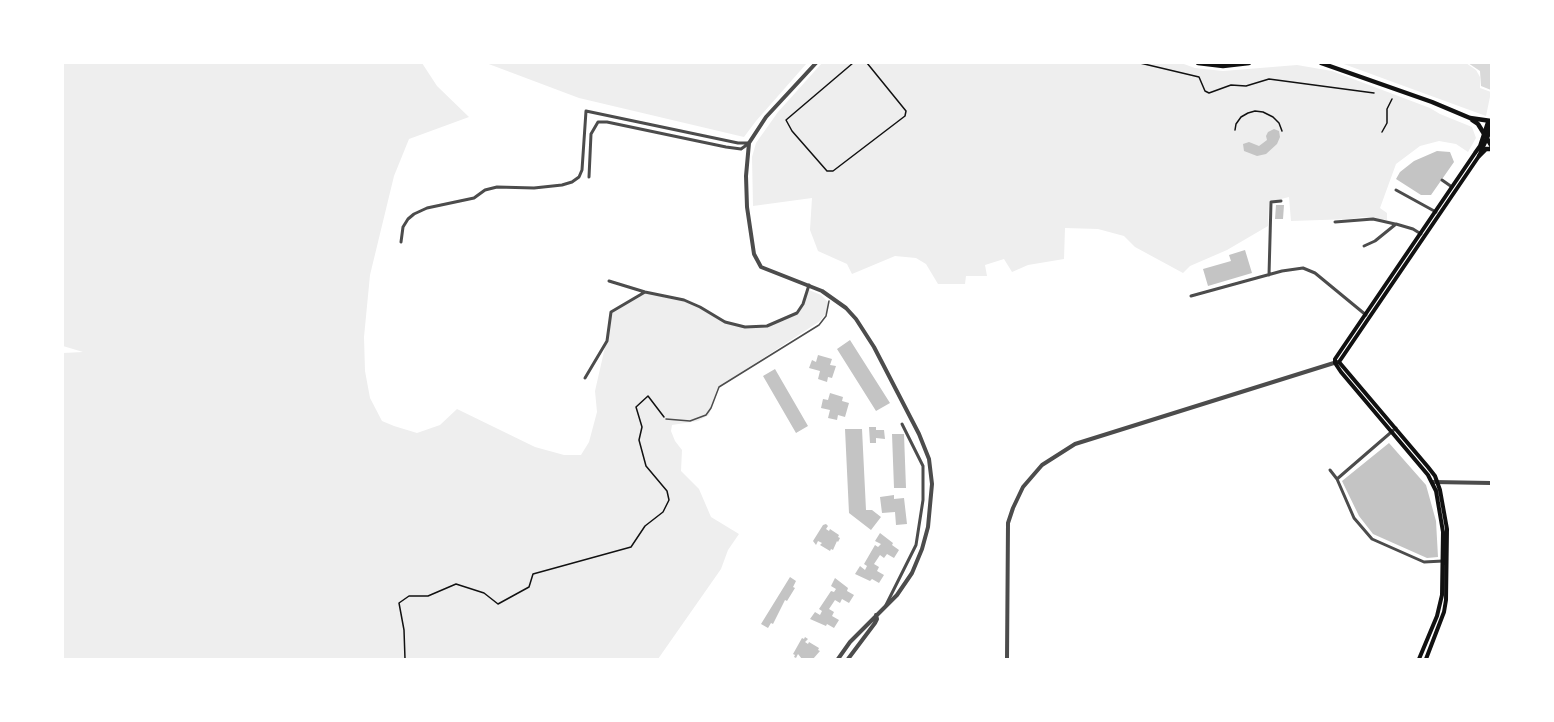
<!DOCTYPE html>
<style>
body{margin:0}
#map{position:relative;width:1554px;height:722px;overflow:hidden;background:#fff;font-family:Inter,sans-serif}
canvas{display:block}
.frame{position:absolute;inset:0;border:64px solid #fff;pointer-events:none}
</style>
<div id="map">
<canvas width="1554" height="722"></canvas>
<div class="frame"></div>
</div>
<script>
const g = document.querySelector('canvas').getContext('2d');
g.lineJoin = 'round';
function paint(path, color) { g.fillStyle = color; g.fill(path, 'evenodd'); }
const shape = rows => new Path2D(rows.map(r => 'M' + r).join(''));
function trace(path, color, width, dash) { g.strokeStyle = color; g.lineWidth = width; g.lineCap = dash ? 'butt' : 'round'; g.setLineDash(dash || []); g.stroke(path); }
const green = shape([
 [63,63,422,63,437,86,469,117,409,139,394,176,370,275,364,337,365,371,370,398,382,421,394,426,417,433,440,425,457,409,535,447,564,455,581,455,589,442,597,412,595,391,608,334,609,316,611,312,645,292,684,300,736,326,767,326,797,313,809,290,821,295,828,302,826,313,820,321,722,385,717,389,709,415,698,421,672,425,671,431,675,441,682,450,681,471,699,489,711,517,739,534,728,550,721,569,658,659,63,659,63,353,83,352,63,346],
 [486,63,807,63,756,121,744,137,579,98],
 [822,63,1181,63,1195,68,1223,71,1297,65,1332,71,1430,108,1440,114,1472,127,1476,138,1468,152,1456,144,1439,141,1420,146,1396,164,1380,208,1387,213,1387,220,1362,217,1351,219,1291,221,1289,197,1269,202,1268,226,1227,250,1190,266,1183,273,1135,247,1124,236,1098,229,1065,228,1064,259,1028,265,1012,272,1004,259,985,265,987,276,966,276,965,284,938,284,926,264,916,258,895,256,852,274,847,264,818,251,810,230,812,198,753,206,752,157,756,143,778,112],
 [1341,63,1466,63,1476,70,1480,77,1480,88,1491,92,1486,116]
]);
const water = shape([
 [1468,63,1491,63,1491,90,1481,86,1480,71]
]);
const building = shape([
 [1274,129,1279,131,1280,137,1277,144,1266,154,1257,156,1244,151,1243,144,1249,142,1259,146,1267,140,1266,136,1268,132],
 [1437,151,1450,152,1454,162,1431,195,1421,195,1396,179,1400,172,1414,161],
 [1276,205,1284,205,1283,219,1275,219],
 [1245,250,1252,273,1208,286,1203,269,1231,261,1229,255],
 [850,340,890,403,876,411,837,349],
 [818,355,832,359,830,365,836,366,832,378,828,377,827,382,818,379,820,371,809,368,812,360,816,362],
 [775,369,808,426,796,433,763,376],
 [830,393,843,397,842,401,849,403,845,417,838,415,837,420,828,418,830,410,821,408,823,399,828,400],
 [869,427,876,427,876,430,884,430,885,439,876,438,876,443,870,443],
 [845,429,862,429,866,510,872,510,881,517,871,530,849,513],
 [892,434,904,434,906,488,894,488],
 [1389,443,1426,485,1436,521,1438,557,1427,558,1373,534,1359,516,1342,481],
 [894,495,894,499,904,498,907,524,896,525,895,512,882,513,880,497],
 [826,524,828,526,826,529,829,531,830,529,839,535,838,537,840,538,838,542,837,541,833,550,831,549,830,551,820,545,822,543,818,541,816,545,813,541,823,525],
 [880,533,893,543,892,545,899,550,894,558,887,554,884,558,880,555,874,564,879,567,877,571,884,575,879,583,872,579,870,581,855,574,860,566,865,570,867,566,864,564,875,545,878,547,881,544,875,541],
 [790,577,796,581,793,587,795,588,787,601,785,600,773,624,771,623,768,628,761,624],
 [835,578,848,588,847,591,854,595,849,603,842,599,840,603,835,600,829,609,834,612,832,616,839,620,834,628,827,624,826,626,810,619,815,612,820,615,822,611,819,609,831,591,834,592,836,589,831,586],
 [805,637,808,639,805,642,808,644,809,642,819,648,818,650,820,651,813,659,802,659,798,654,796,658,794,657,795,655,793,654,802,638,804,639]
]);
const path = shape([
 [853,63,786,120,792,131,827,171,833,171,905,116,906,111,867,63],
 [1140,63,1199,77,1205,91,1209,93,1231,85,1246,86,1269,79,1374,93],
 [1235,130,1236,124,1241,117,1248,113,1255,111,1263,112,1273,117,1279,123,1282,131],
 [1382,132,1387,123,1387,109,1392,99],
 [405,659,404,630,399,603,409,596,428,596,456,584,484,593,498,604,529,587,533,574,631,547,645,526,663,512,669,500,667,491,646,466,639,440,642,427,636,407,648,396,664,417]
]);
const service = shape([
 [666,419,690,421,706,415,711,408,719,387,819,325,826,316,829,301]
]);
const minor = shape([
 [589,177,591,134,598,122,607,122,726,147,741,149,748,144],
 [1442,180,1452,187],
 [1396,190,1436,212],
 [1335,222,1373,219,1395,224],
 [401,242,403,227,408,219,414,214,427,208,474,198,485,190,497,187,534,188,562,185,572,182,579,177,582,170,586,111,738,143,749,143],
 [1364,246,1375,241,1396,224,1413,229,1421,234],
 [1269,275,1271,202,1281,201],
 [609,281,645,292,684,300,700,307,725,322,745,327,767,326,797,313,803,304,809,285],
 [1191,296,1282,271,1303,268,1315,273,1366,315],
 [585,378,607,341,611,312,645,292],
 [1330,470,1337,479,1354,518,1372,539,1424,562,1443,561],
 [1337,479,1396,428],
 [886,605,916,545,923,500,923,466,902,424]
]);
const tertiary = shape([
 [816,63,766,117,749,143,746,176,747,207,754,254,761,267,822,291,846,308,856,319,874,347,919,434,929,459,932,484,928,527,922,549,912,573,897,595,850,642,838,659],
 [1433,482,1491,483],
 [848,659,875,623,877,619,876,615],
 [1007,659,1008,523,1013,508,1023,487,1042,465,1075,444,1337,362]
]);
const secondary = shape([
 [1419,659,1437,616,1442,595,1443,532,1436,491,1428,475,1341,372,1335,363,1335,359,1475,153,1480,146,1488,122],
 [1426,659,1444,612,1446,600,1447,529,1440,490,1435,476,1428,467,1339,362,1479,156,1488,136,1488,122]
]);
const primary = shape([
 [1198,63,1223,66,1249,63],
 [1321,63,1432,102,1470,118,1491,121],
 [1472,120,1478,124,1491,145],
 [1479,156,1486,149,1491,149]
]);
paint(green, '#eee');
paint(water, '#d9d9d9');
paint(building, '#c4c4c4');
trace(path, '#111', 1.5);
trace(service, '#4c4c4c', 1.5);
trace(minor, '#4c4c4c', 3);
trace(tertiary, '#4c4c4c', 4);
trace(secondary, '#111', 4);
trace(primary, '#111', 4.5);
</script>
